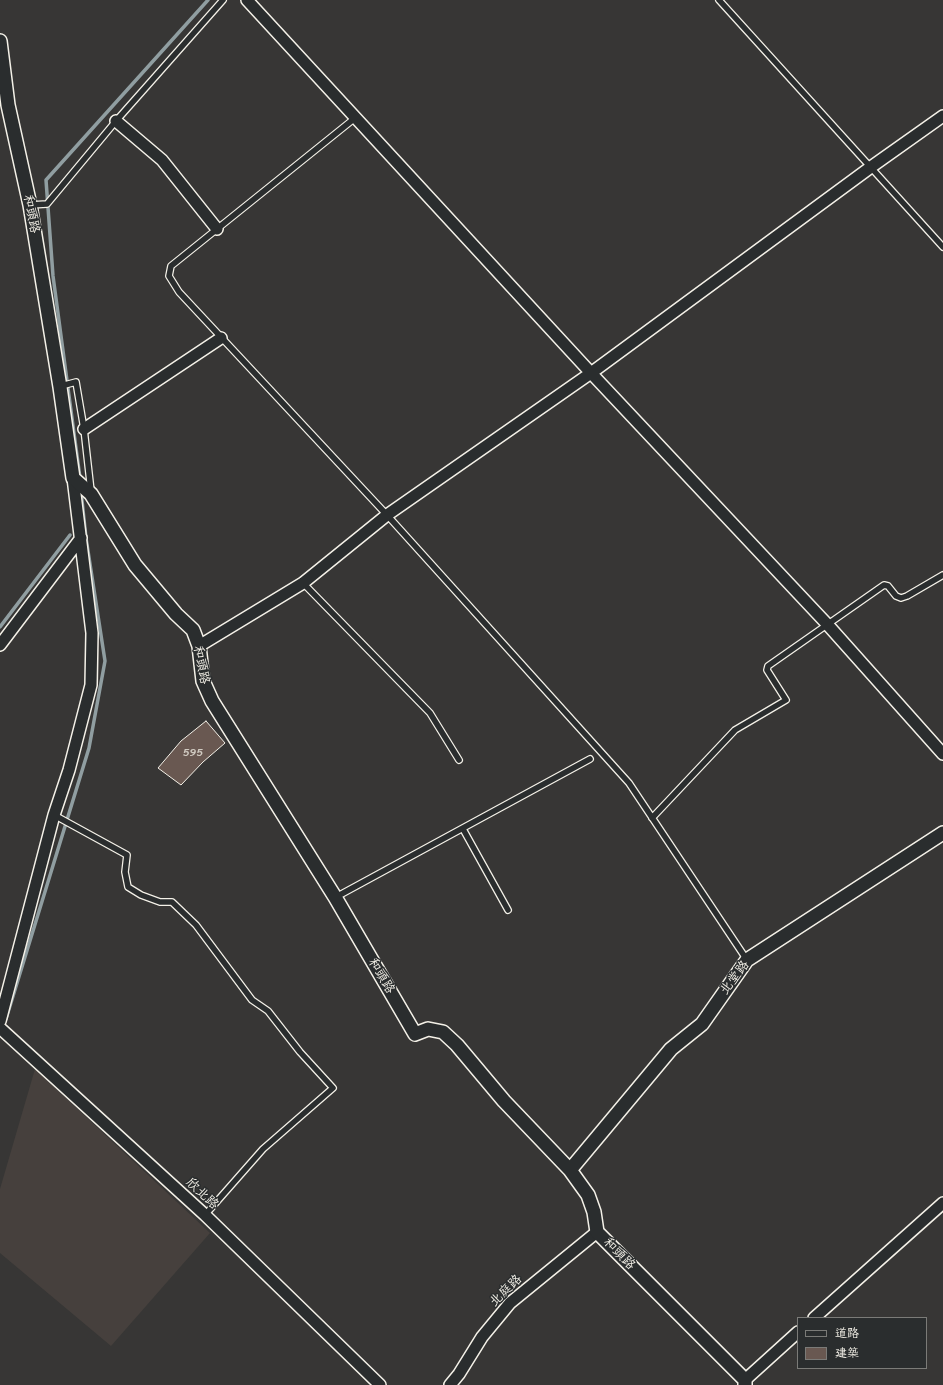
<!DOCTYPE html>
<meta charset="utf-8">
<style>
body{margin:0}
#map{position:relative;width:943px;height:1385px;overflow:hidden;background:#373635;font-family:Sriracha,"LXGW WenKai TC",sans-serif}
canvas{display:block}
.legend{position:absolute;left:797px;top:1317px;width:130px;height:52px;box-sizing:border-box;background:#2a2d2e;border:1px solid #7b7b78;margin:0;padding:5px 7px;list-style:none;font-size:12px;color:#f4f1e8}
.legend li{display:flex;align-items:center;gap:8px;height:20px}
.legend b{width:20px;border:1px solid #7b7b78}
</style>
<div id="map">
<canvas width="943" height="1385"></canvas>
<ul class="legend">
<li><b style="height:5px;background:#2a2d2e"></b>道路</li>
<li><b style="height:11px;background:#695851"></b>建築</li>
</ul>
</div>
<script>
const g = document.querySelector('canvas').getContext('2d');
g.lineJoin = 'round';
function paint(path, color) { g.fillStyle = color; g.fill(path, 'evenodd'); }
const shape = rows => new Path2D(rows.map(r => 'M' + r).join(''));
function trace(path, color, width, dash) { g.strokeStyle = color; g.lineWidth = width; g.lineCap = dash ? 'butt' : 'round'; g.setLineDash(dash || []); g.stroke(path); }
function label(font, color, halo, rows, align = 'center') {
  g.font = font + ' Sriracha,"LXGW WenKai TC",sans-serif'; g.lineWidth = 3; g.setLineDash([]); g.textBaseline = 'middle'; g.strokeStyle = halo; g.fillStyle = color; for (const [text, x, y, turn = 0] of rows) {
    g.save(); g.translate(x, y); g.rotate((+turn || 0) * Math.PI / 180); g.textAlign = isNaN(turn) ? turn : align; if (halo) g.strokeText(text, 0, 0); g.fillText(text, 0, 0); g.restore();
  }
}
const built = shape([
 [35,1069,210,1233,111,1346,0,1253,0,1189]
]);
const stream = shape([
 [80,478,53,276,46,180,208,0],
 [0,627,70,535],
 [6,1019,89,748,105,661,86,538,81,491]
]);
const building = shape([
 [206,721,225,743,203,762,181,785,158,768,181,741,206,721]
]);
const service = shape([
 [719,0,943,247],
 [355,118,171,266,169,276,179,292,387,515,629,783,747,960],
 [30,205,47,204,116,121,223,0],
 [61,386,76,382,84,429,91,491],
 [303,583,430,713,459,760],
 [54,815,127,855,125,872,128,887,141,895,160,902,172,902,196,925,252,1000,268,1011,300,1052,333,1088,263,1149,205,1215],
 [652,818,735,730,786,700,767,670,768,666,884,585,888,586,896,596,901,598,907,596,943,575],
 [463,829,508,910],
 [336,897,590,759]
]);
const minor = shape([
 [247,0,591,373,827,624,943,754],
 [116,121,162,160,217,229],
 [84,429,221,338],
 [0,645,81,538],
 [199,646,303,583,387,515,591,373,871,167,943,116],
 [0,1021,54,815,69,770,91,685,92,633,73,478],
 [0,1028,205,1215,380,1385],
 [814,1318,943,1203],
 [745,1380,798,1332],
 [450,1385,459,1374,482,1337,510,1303,597,1232]
]);
const tertiary = shape([
 [0,41,8,105,30,205,60,387,73,478,91,494,135,565,176,614,193,630,199,646,203,681,212,701,335,897,415,1034,428,1029,443,1032,457,1045,504,1101,570,1170,588,1195,594,1212,597,1232,745,1380,745,1385],
 [570,1170,671,1049,702,1024,747,960,943,833]
]);
const numberNames = [
 ["595",193,753]
];
const streetNames = [
 ["和頭路",31,214,79],
 ["和頭路",201,665,79],
 ["和頭路",381,976,59],
 ["北堂路",735,978,-53],
 ["欣北路",202,1194,43],
 ["和頭路",619,1254,45],
 ["北庭路",506,1291,-44]
];
paint(built, '#46403d');
trace(stream, '#909ea1', 3.5);
paint(building, '#695851');
trace(building, '#f4f1e8', 1);
trace(service, '#f4f1e8', 8);
trace(minor, '#f4f1e8', 14);
trace(tertiary, '#f4f1e8', 16);
trace(service, '#2a2d2e', 5.5);
trace(minor, '#2a2d2e', 11);
trace(tertiary, '#2a2d2e', 13);
label('11px', '#d1cbc2', null, numberNames);
label('13px', '#f4f1e8', '#2a2d2e', streetNames);
</script>
